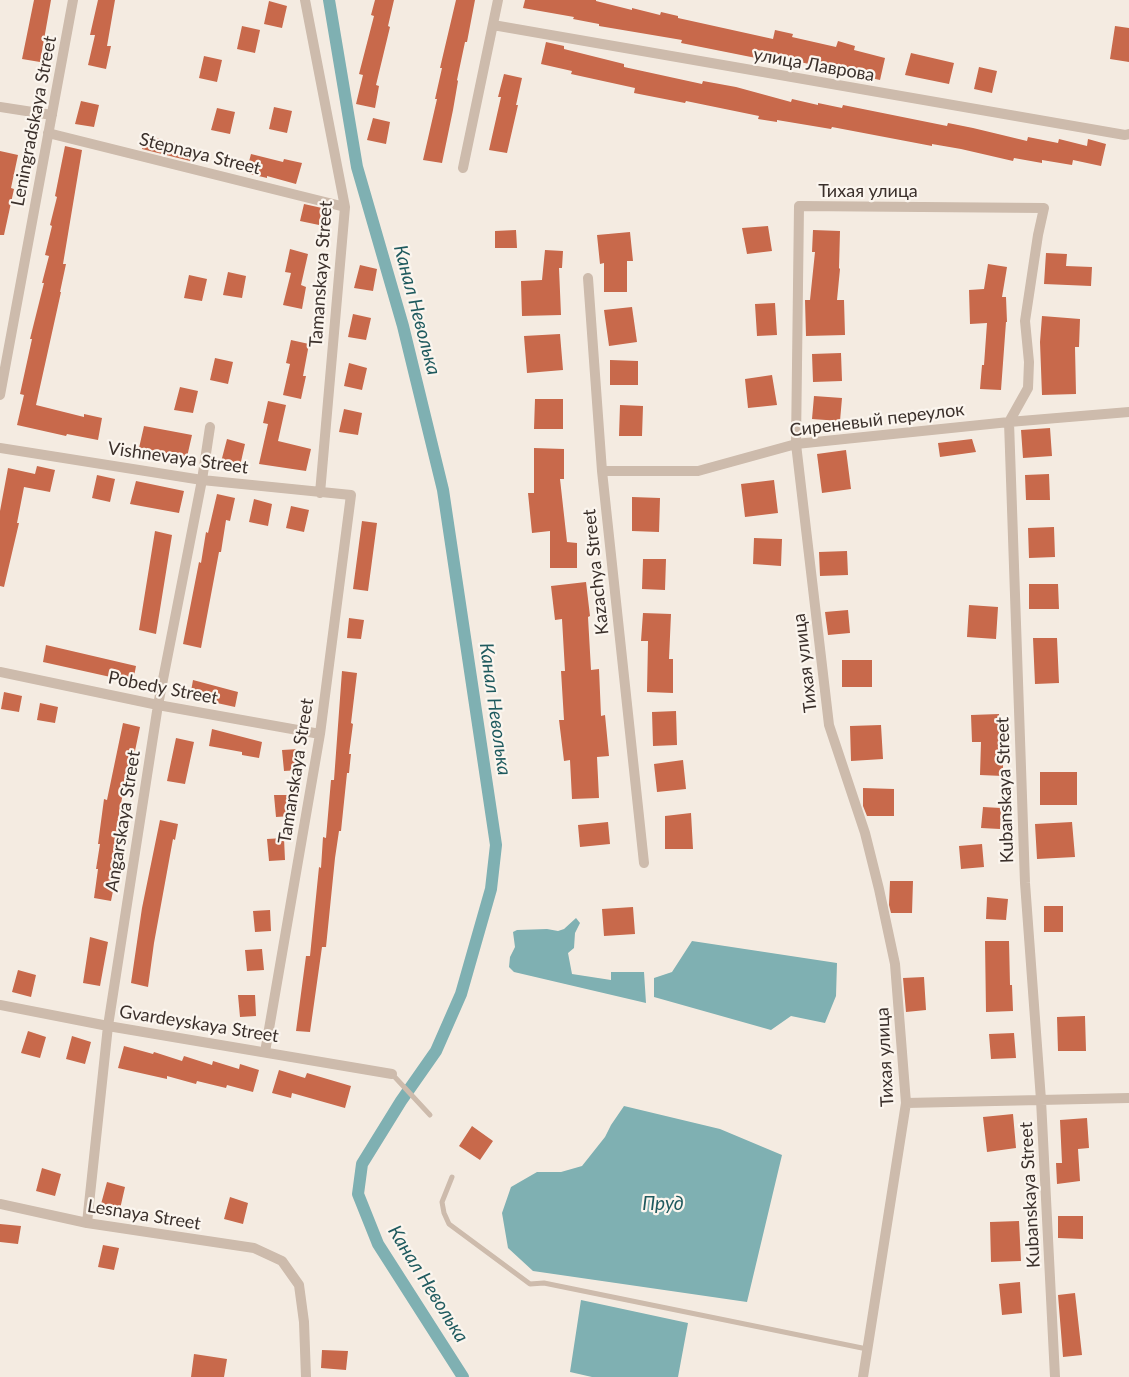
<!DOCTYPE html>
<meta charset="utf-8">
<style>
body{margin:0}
canvas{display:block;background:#f4ebe1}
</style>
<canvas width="1129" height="1377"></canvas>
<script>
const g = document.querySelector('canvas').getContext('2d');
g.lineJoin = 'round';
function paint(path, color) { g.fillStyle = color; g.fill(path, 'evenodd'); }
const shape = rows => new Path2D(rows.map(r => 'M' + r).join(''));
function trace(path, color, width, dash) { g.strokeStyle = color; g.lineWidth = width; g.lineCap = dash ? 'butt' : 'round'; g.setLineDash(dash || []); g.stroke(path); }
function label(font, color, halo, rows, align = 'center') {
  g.font = font + ' Lato,sans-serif'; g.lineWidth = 4.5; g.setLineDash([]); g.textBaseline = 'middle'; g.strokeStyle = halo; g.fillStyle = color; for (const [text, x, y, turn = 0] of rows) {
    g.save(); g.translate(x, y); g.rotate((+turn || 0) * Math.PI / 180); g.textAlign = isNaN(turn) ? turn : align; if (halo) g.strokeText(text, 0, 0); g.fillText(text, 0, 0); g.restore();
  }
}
const water = shape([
 [576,918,580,923,575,933,574,948,568,953,572,974,611,980,611,972,644,972,646,1003,514,972,509,967,510,957,515,947,513,932,517,930,547,929,558,931,564,929],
 [692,941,837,963,836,996,825,1023,791,1016,771,1030,654,997,654,978,672,972],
 [624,1106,720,1129,782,1155,747,1302,533,1271,508,1248,502,1213,511,1187,537,1172,561,1172,582,1166,605,1137,611,1125],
 [581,1300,688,1323,678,1377,592,1377,570,1372]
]);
const canal = shape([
 [329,0,357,167,403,326,443,490,496,845,491,889,461,994,436,1051,401,1101,362,1164,358,1194,378,1244,463,1377]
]);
const building = shape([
 [34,0,51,0,40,62,22,59],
 [98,0,115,0,107,46,111,46,106,69,88,65,95,35,90,35],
 [375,0,394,0,388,26,390,27,376,85,379,86,375,108,356,104,363,75,359,74,374,16,371,15],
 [456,0,475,0,467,42,465,42,457,80,458,81,453,110,442,163,423,160,437,99,435,99,442,68,440,68],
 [525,0,596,0,596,1,632,10,632,8,660,15,661,12,678,16,678,18,773,39,775,30,793,34,792,37,836,47,838,41,855,46,854,50,885,58,880,80,862,76,863,70,819,62,818,66,800,62,801,59,757,50,756,58,681,43,682,40,599,26,599,24,573,19,574,17,523,8],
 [269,1,287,6,282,28,264,24],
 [242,26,260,30,255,53,237,49],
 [1115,26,1129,28,1129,62,1110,59],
 [546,42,564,46,564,49,624,64,624,67,702,84,703,81,736,87,791,102,792,99,818,105,818,103,842,108,843,105,947,126,948,123,973,128,1027,141,1028,137,1058,143,1059,139,1087,146,1088,139,1106,144,1101,166,1073,160,1072,165,1042,160,1042,163,1014,158,1013,161,961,149,932,144,932,146,832,127,831,129,777,120,777,122,758,119,759,116,686,101,685,103,634,93,635,88,571,74,572,71,541,64],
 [911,53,954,63,949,84,905,75],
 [204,56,222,60,217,82,199,78],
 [979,67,997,71,992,93,974,89],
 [504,74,522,78,516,105,518,105,507,153,489,150,501,97,498,97],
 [81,101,99,105,94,127,75,124],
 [274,107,292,111,287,133,269,129],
 [217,108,235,112,230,134,211,130],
 [373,118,390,122,386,144,367,140],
 [145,135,179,144,178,146,196,151,194,162,142,149],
 [65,146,82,150,63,264,66,264,60,292,61,292,36,405,84,417,84,414,102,418,98,440,67,434,66,436,17,425,24,395,20,394,32,339,30,339,44,283,42,283,49,256,45,255,52,226,50,225,57,197,55,196],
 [0,151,18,155,11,188,14,189,4,235,0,235],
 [251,154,283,162,284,159,302,163,296,184,267,176,267,178,246,173],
 [304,204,322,208,319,225,300,221],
 [768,226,772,251,747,254,742,228],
 [516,230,517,248,495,248,495,231],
 [813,230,840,231,839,268,840,269,837,300,844,300,845,335,806,336,805,300,810,300,815,252,812,252],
 [630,232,633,261,627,261,627,292,604,292,604,263,600,264,597,235],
 [290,249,308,254,301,285,306,287,302,309,283,305,291,273,285,272],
 [545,250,563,251,562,268,559,268,561,315,522,316,521,281,542,280],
 [1046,253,1067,254,1066,266,1092,267,1091,286,1044,284],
 [988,264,1007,267,1002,297,1006,297,1007,322,1006,322,1001,390,980,389,982,365,984,365,987,323,970,324,969,290,984,289],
 [360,265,377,269,373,291,354,288],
 [228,272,246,276,242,298,223,295],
 [189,275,207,279,202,301,184,298],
 [775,303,777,335,757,336,755,304],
 [632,307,637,342,609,346,604,310],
 [353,314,371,318,366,340,348,337],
 [1042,316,1080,319,1079,347,1075,347,1076,394,1042,395,1040,342],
 [560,334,563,370,527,373,524,336],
 [291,340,309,344,303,376,306,376,301,399,283,395,290,364,286,363],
 [841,353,842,381,813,382,812,354],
 [215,358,233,362,228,384,210,380],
 [610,360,638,361,638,385,610,385],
 [349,363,367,368,362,390,344,386],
 [772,375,777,405,748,408,745,379],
 [180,387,198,391,193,413,174,410],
 [814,396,842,398,840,421,812,419],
 [535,399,563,399,563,429,534,429],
 [268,401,286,405,278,441,311,449,306,471,259,464,268,424,263,423],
 [620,405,643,406,642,436,619,436],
 [344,409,362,413,358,435,339,432],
 [144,426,192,435,187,457,139,448],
 [1050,428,1052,456,1023,458,1021,430],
 [227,439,245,444,240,466,221,462],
 [972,439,976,452,940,457,938,443],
 [534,448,564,449,564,479,560,479,567,542,577,543,577,568,550,568,550,531,532,533,528,493,534,493],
 [846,450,851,489,822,493,817,454],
 [37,466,55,470,50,492,24,487,17,523,19,523,4,587,0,586,0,511,8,468,35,474],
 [1049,474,1050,500,1026,500,1025,475],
 [97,475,115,479,110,502,92,498],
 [774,480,778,513,745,517,741,484],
 [136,481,184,491,179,513,130,504],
 [217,494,235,498,230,521,226,520,221,552,219,552,201,648,183,644,199,562,201,563,206,532,208,533],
 [632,497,660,498,659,532,632,531],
 [254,499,272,504,268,526,249,522],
 [291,506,309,510,304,532,286,528],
 [362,521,377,523,368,591,353,589],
 [1054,527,1055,557,1029,558,1028,528],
 [155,531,172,535,156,634,139,630],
 [754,538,782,539,781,566,753,564],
 [847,551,848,575,820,576,819,552],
 [643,559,666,559,665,590,642,589],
 [586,582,590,616,588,617,591,670,599,669,601,716,605,715,609,756,597,757,599,798,572,799,570,760,564,761,559,720,564,720,561,671,565,671,562,619,555,620,551,586],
 [1029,584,1058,584,1059,609,1029,609],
 [969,605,998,607,996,639,967,637],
 [848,610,850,633,828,635,825,612],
 [643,613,671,614,669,659,673,659,673,693,647,692,648,641,641,641],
 [349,618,364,620,361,639,347,638],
 [1033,638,1057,638,1059,683,1035,684],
 [46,645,136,666,133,682,43,662],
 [842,660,872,660,872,687,842,687],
 [342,671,357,673,351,723,353,724,349,754,351,754,349,773,347,773,341,831,339,831,335,858,326,947,322,947,310,1032,296,1031,306,956,310,956,319,867,321,868,323,837,326,838,331,780,334,780],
 [193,680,238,692,235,707,190,697],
 [4,692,22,696,19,712,1,709],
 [40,703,58,707,55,723,37,720],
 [676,711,677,745,653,746,652,712],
 [999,714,1000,755,1003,755,1003,776,980,775,981,742,972,742,971,715],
 [123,723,140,727,126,794,123,793,116,830,119,831,114,856,116,856,111,885,114,886,111,901,94,898,98,869,96,869,100,844,98,844,104,799,107,800],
 [881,725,883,759,851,761,850,726],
 [212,729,262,742,259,758,242,755,242,752,209,746],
 [176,738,194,742,185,784,167,781],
 [299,749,300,770,284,771,282,750],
 [683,760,686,789,657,792,654,764],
 [1040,772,1077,772,1077,805,1040,805],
 [863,788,894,789,894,816,867,816,863,806],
 [274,795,291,795,292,816,276,817],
 [983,807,1001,808,1000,829,981,828],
 [691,813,693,849,665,849,665,816],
 [160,820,178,824,175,840,173,839,154,943,148,987,131,983,142,908],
 [608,822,610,844,580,847,578,825],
 [1072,822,1075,857,1037,859,1035,824],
 [284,838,285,860,269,861,267,839],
 [982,844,984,867,961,869,959,846],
 [890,881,913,881,912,913,891,913,889,905],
 [987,897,1008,899,1006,920,986,919],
 [1044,906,1063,906,1063,932,1044,932],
 [633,907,635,934,604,936,602,909],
 [270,910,271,931,255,932,253,911],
 [90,937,108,942,100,986,83,983],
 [985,941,1009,941,1010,985,1012,985,1013,1011,986,1012],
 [262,949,264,970,247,971,245,950],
 [18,970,36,975,31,997,12,992],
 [924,977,926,1010,906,1012,903,978],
 [238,995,255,995,256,1016,240,1017],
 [1085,1016,1086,1051,1058,1051,1057,1017],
 [28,1031,46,1037,40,1058,21,1053],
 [1014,1033,1016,1058,991,1059,989,1034],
 [72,1036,91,1042,85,1064,66,1059],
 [124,1046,153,1054,154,1052,182,1061,184,1056,212,1065,213,1061,239,1069,240,1064,259,1070,253,1092,227,1085,226,1088,197,1081,196,1084,167,1076,167,1079,118,1068],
 [279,1070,305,1078,307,1073,351,1086,345,1108,292,1093,291,1098,272,1093],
 [1013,1114,1016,1148,987,1152,983,1117],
 [1087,1118,1089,1148,1078,1149,1080,1181,1057,1184,1056,1163,1062,1163,1060,1120],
 [472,1126,493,1141,480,1160,459,1146],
 [42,1168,61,1174,55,1196,36,1191],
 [107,1182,125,1187,120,1209,101,1204],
 [230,1197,248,1203,243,1224,224,1219],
 [1058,1216,1083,1216,1083,1239,1058,1238],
 [1019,1221,1021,1261,991,1262,990,1222],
 [0,1224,21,1226,18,1244,0,1242],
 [103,1245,119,1248,114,1270,98,1267],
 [1020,1282,1022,1313,1002,1315,999,1284],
 [1075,1293,1082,1355,1063,1357,1058,1295],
 [322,1350,348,1351,346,1370,321,1368],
 [194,1354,227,1359,224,1377,191,1377]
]);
const service = shape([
 [392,1074,430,1115],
 [452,1177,442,1202,444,1213,449,1224,530,1284,544,1283,867,1349]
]);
const minor = shape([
 [305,0,345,207,320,493],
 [493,25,1125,135,1129,134],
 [0,107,52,115],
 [48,133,345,207],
 [463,168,498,0],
 [588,278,602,471,644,863],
 [0,395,73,0],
 [0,448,202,480,351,495,320,734,265,1052],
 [602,471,698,471,796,444,1009,422,1129,412],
 [0,672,158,705,320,734],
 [0,1005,108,1026,392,1074],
 [906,1103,1129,1098],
 [0,1204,87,1223,254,1248,282,1261,299,1285,304,1322,306,1377],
 [87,1223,108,1026,158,705,202,480,210,427],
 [863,1377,906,1103,895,964,879,889,865,833,829,725,796,444,799,206,1044,208,1038,235,1025,321,1029,362,1028,388,1009,422,1025,883,1041,1100,1055,1377]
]);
const streetNames = [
 ["улица Лаврова",814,65,10],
 ["Leningradskaya Street",34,121,-79],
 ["Stepnaya Street",200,154,14],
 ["Тихая улица",868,191],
 ["Tamanskaya Street",321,274,-86],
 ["Сиреневый переулок",877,420,-7],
 ["Vishnevaya Street",178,458,8],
 ["Kazachya Street",596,572,-96],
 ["Тихая улица",805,663,-97],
 ["Pobedy Street",163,688,11],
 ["Tamanskaya Street",296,771,-81],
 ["Kubanskaya Street",1005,790,-92],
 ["Angarskaya Street",123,821,-81],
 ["Gvardeyskaya Street",199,1024,9],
 ["Тихая улица",885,1057,-93],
 ["Kubanskaya Street",1030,1195,-93],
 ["Lesnaya Street",144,1215,9]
];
const waterNames = [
 ["Канал Неволька",417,310,75],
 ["Канал Неволька",495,709,82],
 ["Пруд",663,1204],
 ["Канал Неволька",428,1284,58]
];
paint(water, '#7fb0b2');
trace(canal, '#7fb0b2', 12);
paint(building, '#c8694b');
trace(service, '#cdbbac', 5);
trace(minor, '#cdbbac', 10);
label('18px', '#3b302b', '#fbf5ee', streetNames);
label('italic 19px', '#1f5a5e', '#fbf5ee', waterNames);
</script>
